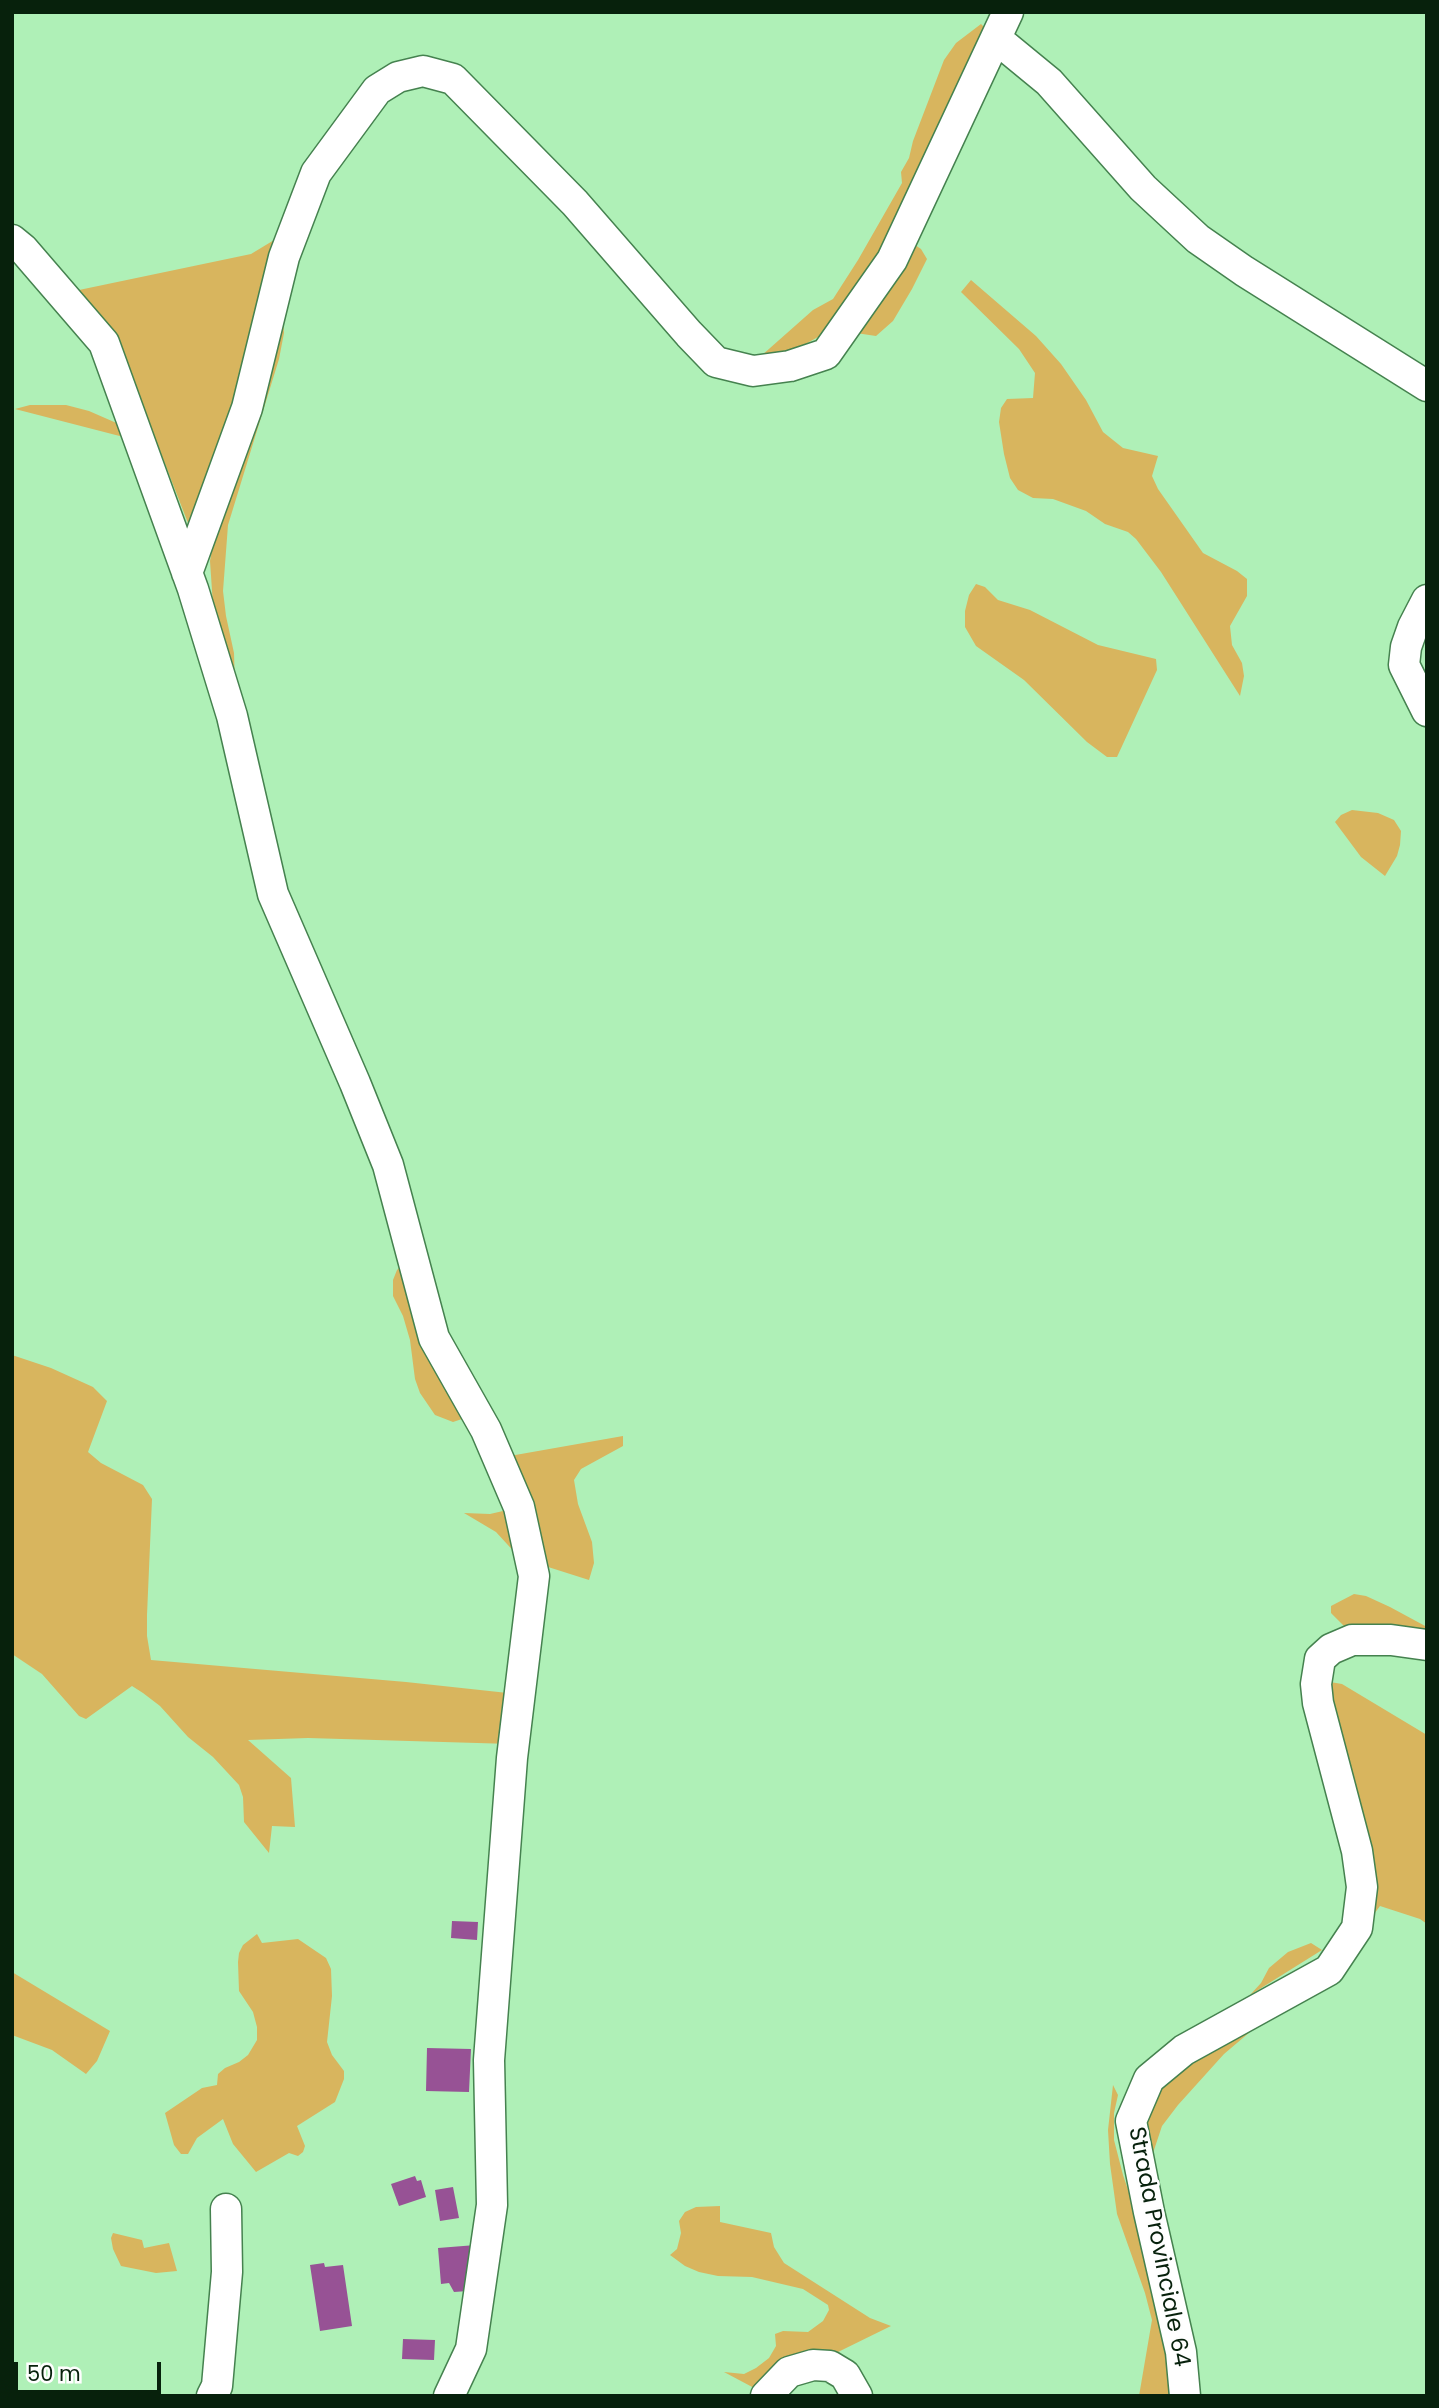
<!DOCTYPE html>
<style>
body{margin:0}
#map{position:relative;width:1439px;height:2408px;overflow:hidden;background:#aff0b7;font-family:Poppins,sans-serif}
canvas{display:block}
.frame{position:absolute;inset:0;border:14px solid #07210c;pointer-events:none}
.scale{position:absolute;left:14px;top:2362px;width:147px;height:32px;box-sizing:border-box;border:4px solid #07210c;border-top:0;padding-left:9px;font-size:21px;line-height:24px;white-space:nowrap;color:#07210c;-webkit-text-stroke:5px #fefefe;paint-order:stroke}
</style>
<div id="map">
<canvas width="1439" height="2408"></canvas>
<div class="frame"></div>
<div class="scale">50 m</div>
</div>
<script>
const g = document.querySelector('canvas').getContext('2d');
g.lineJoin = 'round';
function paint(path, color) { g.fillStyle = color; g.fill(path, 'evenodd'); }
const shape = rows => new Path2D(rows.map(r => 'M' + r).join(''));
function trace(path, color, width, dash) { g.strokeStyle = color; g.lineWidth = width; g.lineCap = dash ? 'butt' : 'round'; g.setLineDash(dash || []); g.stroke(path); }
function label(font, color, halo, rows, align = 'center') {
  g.font = font + ' Poppins,sans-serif'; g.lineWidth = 5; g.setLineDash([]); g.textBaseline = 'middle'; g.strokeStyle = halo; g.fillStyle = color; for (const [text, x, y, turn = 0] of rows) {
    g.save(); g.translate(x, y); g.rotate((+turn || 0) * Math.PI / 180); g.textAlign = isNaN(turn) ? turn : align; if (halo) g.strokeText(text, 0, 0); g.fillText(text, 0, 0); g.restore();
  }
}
const green = shape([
 [981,24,988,31,906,208,846,310,818,337,784,356,761,356,813,310,833,299,858,260,902,183,901,172,909,158,913,141,944,60,956,43],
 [289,231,195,541,127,366,79,290,251,254],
 [909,241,921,249,927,259,912,289,893,321,876,336,856,333],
 [971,280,1036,336,1061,364,1086,400,1103,432,1123,448,1158,456,1152,476,1158,489,1203,553,1237,571,1247,579,1247,596,1230,626,1232,645,1242,663,1244,676,1240,696,1161,572,1136,539,1128,532,1105,524,1086,511,1053,499,1033,498,1018,490,1010,478,1004,454,999,422,1001,408,1007,399,1033,398,1035,373,1019,349,961,292],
 [283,320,284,333,279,359,228,525,223,591,226,616,234,653,235,688,213,605,210,561,216,527],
 [30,405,66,405,89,411,121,425,139,441,15,409],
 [976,584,985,587,998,600,1030,610,1098,645,1156,659,1157,670,1117,757,1107,757,1087,742,1024,680,976,646,965,627,965,611,969,595],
 [1352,810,1378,813,1394,820,1401,831,1400,845,1397,856,1385,876,1361,857,1335,822,1341,815],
 [407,1260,471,1416,453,1422,435,1415,420,1393,415,1379,410,1340,403,1316,393,1296,393,1280,397,1270],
 [12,1355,51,1368,93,1387,107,1401,88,1452,101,1463,143,1485,152,1499,147,1615,147,1636,151,1660,406,1682,517,1694,511,1744,308,1738,248,1740,291,1778,295,1827,272,1826,269,1853,244,1822,243,1797,239,1785,213,1757,188,1737,160,1706,143,1693,132,1686,86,1719,79,1716,42,1674,12,1654],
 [623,1436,623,1446,581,1469,574,1480,578,1504,592,1542,594,1563,589,1580,545,1566,504,1457],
 [516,1508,518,1556,496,1532,464,1513,490,1514],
 [1354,1594,1366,1596,1390,1607,1427,1627,1427,1631,1383,1626,1344,1626,1331,1613,1331,1606],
 [1330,1682,1342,1684,1427,1735,1427,1924,1420,1919,1380,1906,1371,1918,1328,1699],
 [257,1934,262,1943,298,1939,326,1958,331,1969,332,1996,327,2042,332,2055,344,2071,344,2079,335,2102,297,2126,305,2146,303,2152,298,2156,289,2153,256,2172,233,2144,223,2119,197,2138,188,2154,181,2154,174,2145,165,2113,202,2088,217,2085,218,2074,225,2068,239,2062,248,2055,257,2040,257,2027,253,2012,239,1991,238,1962,239,1953,243,1945],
 [1311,1943,1322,1950,1250,1995,1261,1983,1269,1968,1288,1952],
 [12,1972,110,2031,97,2061,86,2074,52,2050,12,2035],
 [1283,2004,1224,2054,1178,2105,1162,2126,1154,2150,1150,2178,1139,2117,1152,2086],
 [1113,2085,1118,2095,1114,2113,1114,2140,1123,2175,1145,2240,1177,2396,1139,2396,1152,2320,1145,2293,1117,2214,1110,2164,1108,2130],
 [720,2206,720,2222,771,2233,774,2247,784,2263,870,2318,891,2326,838,2352,804,2352,786,2358,756,2389,724,2372,744,2374,756,2368,769,2358,776,2346,775,2334,783,2331,808,2332,823,2321,829,2310,828,2305,803,2289,752,2277,718,2276,699,2272,685,2266,670,2255,677,2249,681,2233,679,2221,685,2212,696,2207],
 [113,2233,142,2240,144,2248,169,2243,177,2271,156,2273,121,2266,113,2249,111,2238]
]);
const building = shape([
 [452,1921,478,1922,477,1940,451,1938],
 [427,2048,471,2049,469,2092,426,2091],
 [415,2176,417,2181,421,2180,426,2197,399,2206,391,2184],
 [453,2187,459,2218,440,2221,435,2190],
 [476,2245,468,2291,454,2292,449,2283,441,2284,438,2248],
 [324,2263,325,2267,343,2265,352,2326,320,2331,310,2265],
 [403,2339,435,2340,434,2360,402,2359]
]);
const minor = shape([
 [994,43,1004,45,1049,82,1143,188,1198,239,1244,271,1427,386],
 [12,240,23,249,104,343,193,589,232,716,273,894,355,1083,388,1165,434,1338,486,1430,519,1507,534,1576,512,1758,489,2060,492,2205,471,2349,449,2396],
 [187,573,247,408,284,257,316,173,377,90,398,77,423,71,453,79,575,203,689,334,716,362,753,371,790,366,826,354,892,260,1008,12],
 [1427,600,1413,627,1406,647,1404,665,1427,711],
 [212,2396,217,2386,227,2272,226,2209],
 [766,2396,789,2372,813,2365,830,2366,845,2375,857,2396],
 [1185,2396,1181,2352,1149,2212,1131,2121,1149,2079,1184,2050,1329,1970,1357,1928,1362,1887,1357,1851,1318,1703,1316,1684,1320,1659,1331,1649,1352,1640,1391,1640,1427,1645]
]);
const streetNames = [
 ["Strada Provinciale 64",1158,2247,79]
];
paint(green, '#d8b55e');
paint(building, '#975295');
trace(minor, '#45824f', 33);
trace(minor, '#fff', 30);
label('23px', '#07210c', '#fefefe', streetNames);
</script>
